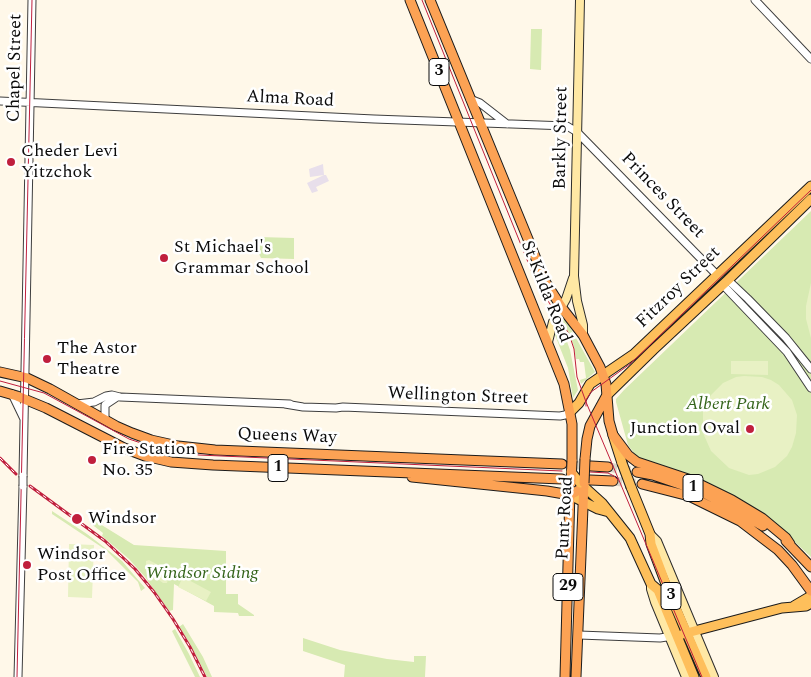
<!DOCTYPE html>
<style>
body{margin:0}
canvas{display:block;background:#fff8e9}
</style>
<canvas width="811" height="677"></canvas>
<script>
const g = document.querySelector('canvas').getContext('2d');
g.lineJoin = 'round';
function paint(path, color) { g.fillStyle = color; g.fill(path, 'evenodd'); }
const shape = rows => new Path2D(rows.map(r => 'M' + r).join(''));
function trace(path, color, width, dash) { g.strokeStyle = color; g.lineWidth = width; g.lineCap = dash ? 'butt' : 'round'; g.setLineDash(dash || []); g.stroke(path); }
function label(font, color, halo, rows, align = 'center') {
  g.font = font + ' Spectral,serif'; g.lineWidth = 5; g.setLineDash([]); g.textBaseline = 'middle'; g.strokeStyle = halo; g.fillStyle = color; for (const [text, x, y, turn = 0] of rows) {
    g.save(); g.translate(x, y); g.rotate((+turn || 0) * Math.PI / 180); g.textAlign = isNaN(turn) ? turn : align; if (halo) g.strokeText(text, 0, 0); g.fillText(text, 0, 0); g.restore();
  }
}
const industrial = shape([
 [323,164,324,175,326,175,329,181,316,187,318,191,312,193,307,183,324,175,310,177,309,169]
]);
const green = shape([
 [531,29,542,29,541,70,530,69],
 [811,211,811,557,782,530,637,457,628,445,616,402,616,399,624,390],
 [259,237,294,238,294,259,261,258,259,254],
 [561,315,567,322,595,372,581,384,580,380,586,378,584,362,580,362,579,359,576,359,573,344,559,318],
 [558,324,565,336,570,350,578,390,573,398,568,368,555,335,556,325],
 [52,511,87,534,122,561,145,588,141,591,138,582,106,550,52,514],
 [92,519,134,545,226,551,226,594,238,594,238,604,254,615,254,616,239,616,238,613,214,612,214,606,174,584,173,610,169,611,145,577,129,559,102,536,103,533,90,523],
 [183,624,203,657,212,677,207,677,189,642,179,627],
 [175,629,189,654,200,677,195,677,172,631],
 [303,638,340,650,387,659,414,662,414,656,426,656,425,677,344,677,345,665,303,651]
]);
const pitch = shape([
 [811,283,811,338,806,319,806,306],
 [731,361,768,361,768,375,731,374],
 [744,376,762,377,771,380,779,385,792,400,797,415,796,433,792,447,787,456,775,467,758,474,749,475,729,468,711,451,703,433,703,412,711,395,723,383,736,377],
 [69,544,94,545,92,598,68,597],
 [149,560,160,566,168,579,167,583,163,583,152,575,146,565,146,561],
 [183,577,211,592,206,601,178,587]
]);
const trunkTunnel = shape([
 [562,464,591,466],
 [608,467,637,472],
 [613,481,642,484]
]);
const tertiary = shape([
 [755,0,811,59],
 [470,99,480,103,507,124],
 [0,101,374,119,567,126,577,132,716,274],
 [728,280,748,299,786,338,811,369],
 [723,285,787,352,811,388],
 [12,394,24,419],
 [77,404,94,402,106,396,112,395,120,397,290,404],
 [285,404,303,407,336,408,343,407,560,416,565,415,570,412],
 [105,419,105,405,117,397],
 [23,476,32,0],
 [579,635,660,638,673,636],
 [18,677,23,486]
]);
const secondary = shape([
 [580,0,574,276,577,301,583,325,583,335],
 [548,342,553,322,566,299,573,278],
 [650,534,657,541,714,677],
 [651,584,651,589,655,602,686,677]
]);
const primary = shape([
 [607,395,653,350,728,280,811,199],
 [570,412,579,403,590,384,634,354,811,186],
 [613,435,622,463],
 [581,484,602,503,630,538,651,584,658,590,694,677],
 [631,487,650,534,651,544,669,592,706,677],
 [570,495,598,509,609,512],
 [794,606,811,596],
 [683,634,782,608,806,606,811,603]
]);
const trunk = shape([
 [410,0,564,384,572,424,572,461],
 [430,0,546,283,562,308,583,335,600,367,606,384,609,421,613,435,628,455,637,462,691,480,732,500,762,518,786,538,790,544],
 [0,372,27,378,50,389,116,426,132,433,151,440,178,446,215,450,562,464],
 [0,391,17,396,46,408,124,448,145,456,171,462,213,465,562,479],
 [585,459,587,439,590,426,607,395],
 [591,466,608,467],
 [637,472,653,475,700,491,729,506,763,526],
 [412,477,547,491,570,495,584,487],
 [590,480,613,481],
 [642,484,689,496,740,521,778,550,792,565,811,591],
 [786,541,811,567],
 [565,677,570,490],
 [576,677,584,483]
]);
const tram = shape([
 [422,0,536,282,569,334,574,349,577,377,586,402,702,677],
 [0,381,44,393,129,439,153,447,178,452,199,455,562,471],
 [586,406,586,400,591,392,630,364,811,190],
 [590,472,608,473,614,476,618,480],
 [17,677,32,0]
]);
const rail = shape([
 [0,458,16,474],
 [30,486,105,541,135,569,154,592,173,619,190,647,205,677]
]);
const tertiaryBridge = shape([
 [23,486,23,476]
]);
const primaryBridge = shape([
 [622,463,631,487],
 [571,472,580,483]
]);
const trunkBridge = shape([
 [571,483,572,461],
 [584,483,585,459]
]);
const markers = [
 [11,162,5,"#c01f3d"],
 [164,258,5,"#c01f3d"],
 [47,359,5,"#c01f3d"],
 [750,429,5,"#c01f3d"],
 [92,460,5,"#c01f3d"],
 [77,519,6,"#c01f3d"],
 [27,565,5,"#c01f3d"]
];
const shields = [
 [439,72,20],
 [278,468,20],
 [693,488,20],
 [568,587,30],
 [671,596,20]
];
const shieldNames = [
 ["3",439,72],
 ["1",278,468],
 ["1",693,488],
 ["29",568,587],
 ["3",671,596]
];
const streetNames = [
 ["Chapel Street",16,68,-89],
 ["Alma Road",290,100,3],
 ["Barkly Street",562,138,-89],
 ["Princes Street",662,196,46],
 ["Fitzroy Street",679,288,-44],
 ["St Kilda Road",545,292,68],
 ["Wellington Street",458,397,2],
 ["Queens Way",287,437,2],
 ["Punt Road",566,518,-87]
];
const poiNames = [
 ["Cheder Levi",21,152],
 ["Yitzchok",21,173],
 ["St Michael's",174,248],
 ["Grammar School",174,269],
 ["The Astor",57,349],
 ["Theatre",57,370],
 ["Junction Oval",740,429,"right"],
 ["Fire Station",102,450],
 ["No. 35",102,471],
 ["Windsor",88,519],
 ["Windsor",37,555],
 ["Post Office",37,576]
];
const parkNames = [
 ["Albert Park",728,405],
 ["Windsor Siding",202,574]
];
paint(industrial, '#e8dfeb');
paint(green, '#d7eab2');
paint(pitch, '#e8f1c4');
trace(trunkTunnel, '#dad4c8', 9, [9, 4.5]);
trace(tertiary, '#3e3e3e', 9);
trace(secondary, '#2d2d2d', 10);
trace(primary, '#1c1c1c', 11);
trace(trunk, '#1c1c1c', 11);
trace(tertiary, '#fff', 7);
trace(secondary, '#ffe8a4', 8);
trace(primary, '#febf5b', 9);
trace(trunk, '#fca254', 9);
trace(tram, '#c01f3d', 1);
trace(rail, '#c01f3d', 3);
trace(rail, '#fff', 1, [4]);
trace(tertiaryBridge, '#3e3e3e', 9, []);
trace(primaryBridge, '#1c1c1c', 11, []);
trace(trunkBridge, '#1c1c1c', 11, []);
trace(tertiaryBridge, '#fff', 7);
trace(primaryBridge, '#febf5b', 9);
trace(trunkBridge, '#fca254', 9);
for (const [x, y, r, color] of markers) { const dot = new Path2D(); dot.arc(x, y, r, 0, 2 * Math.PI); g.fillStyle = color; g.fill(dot); trace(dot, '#fff', 2); }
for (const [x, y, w] of shields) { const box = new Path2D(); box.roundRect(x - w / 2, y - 13.5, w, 27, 4); g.fillStyle = '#fff'; g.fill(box); trace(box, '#0b0b0b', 1); }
label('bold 16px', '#0b0b0b', null, shieldNames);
label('18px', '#0b0b0b', '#fff', streetNames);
label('18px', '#0b0b0b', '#fff', poiNames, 'left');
label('italic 18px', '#34641a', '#fff', parkNames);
</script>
